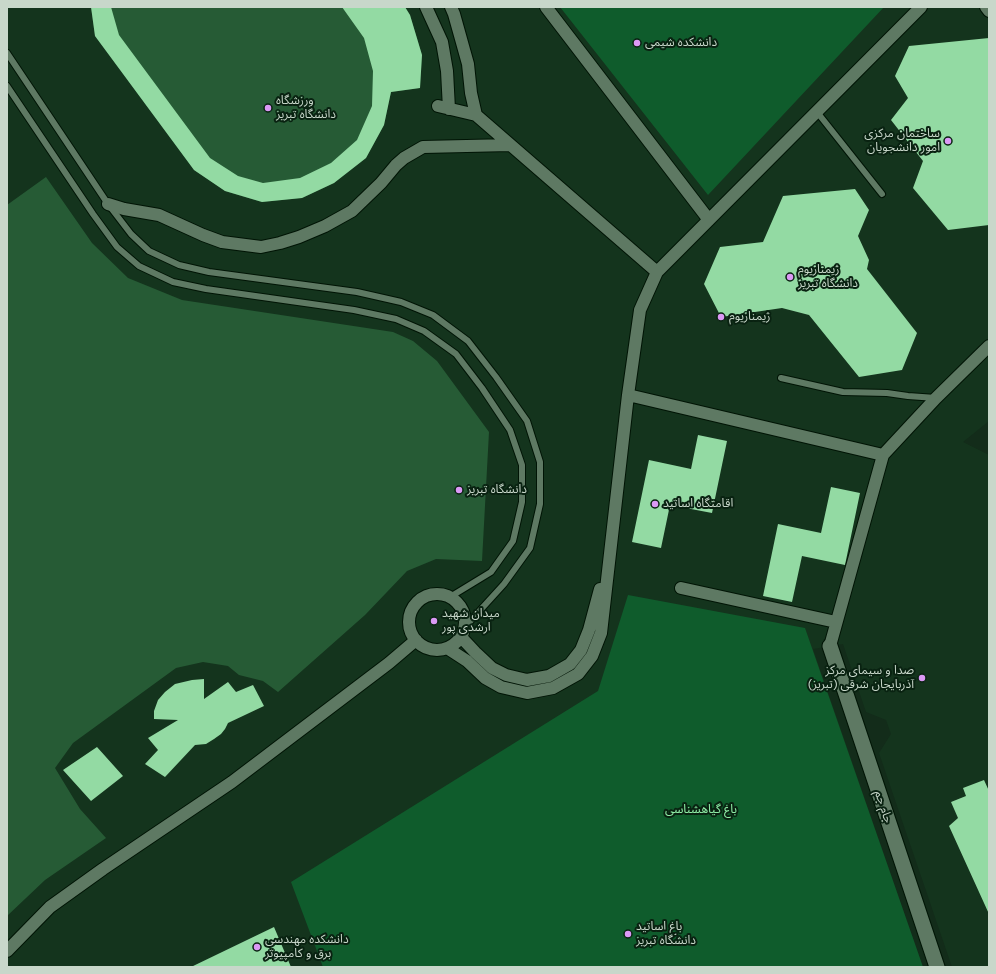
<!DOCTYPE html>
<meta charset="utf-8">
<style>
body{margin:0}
#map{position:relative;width:996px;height:974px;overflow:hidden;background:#132c1a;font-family:"DM Sans",sans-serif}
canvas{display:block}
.frame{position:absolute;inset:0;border:8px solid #c8d7ca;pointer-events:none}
</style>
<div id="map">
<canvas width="996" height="974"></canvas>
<div class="frame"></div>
</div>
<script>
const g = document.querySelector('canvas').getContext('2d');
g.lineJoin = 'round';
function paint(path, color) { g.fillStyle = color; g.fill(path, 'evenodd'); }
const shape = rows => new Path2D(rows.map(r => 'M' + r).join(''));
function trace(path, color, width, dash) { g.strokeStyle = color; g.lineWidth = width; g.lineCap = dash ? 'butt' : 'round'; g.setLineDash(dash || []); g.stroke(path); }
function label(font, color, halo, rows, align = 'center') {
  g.font = font + ' "DM Sans","Noto Sans Arabic",sans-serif'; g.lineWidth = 4; g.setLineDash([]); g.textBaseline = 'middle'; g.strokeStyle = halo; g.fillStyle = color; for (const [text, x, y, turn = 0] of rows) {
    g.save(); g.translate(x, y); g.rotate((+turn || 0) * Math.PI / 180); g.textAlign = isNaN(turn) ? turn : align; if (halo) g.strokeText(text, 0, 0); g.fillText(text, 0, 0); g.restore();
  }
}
const built = shape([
 [7,7,989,7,989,421,963,442,989,455,989,967,952,967,879,753,891,734,886,720,866,712,843,644,813,649,923,967,7,967]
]);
const green = shape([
 [91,7,405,7,410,15,422,55,420,88,391,92,384,125,366,158,334,183,302,198,262,202,225,191,194,170,95,36],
 [46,177,92,243,128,278,182,300,393,332,413,341,437,361,489,432,482,561,436,559,407,571,365,615,278,692,263,681,239,675,228,666,203,662,176,668,73,743,55,768,80,809,106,838,45,880,7,916,7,205]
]);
const forest = shape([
 [560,7,884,7,708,195],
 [628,595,805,628,923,967,323,967,291,882,598,691]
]);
const building = shape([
 [91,7,111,7,119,35,210,158,238,176,263,183,300,178,331,163,357,140,372,106,373,71,364,38,342,7,405,7,410,15,422,55,420,88,391,92,384,125,366,158,334,183,302,198,262,202,225,191,194,170,95,36],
 [989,38,989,225,948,230,913,188,923,161,891,120,908,98,895,76,909,46],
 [855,189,869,210,858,236,869,260,867,269,917,333,902,370,859,377,809,315,782,308,721,317,704,284,720,247,763,242,783,196],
 [698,435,727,441,712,513,670,505,661,548,632,542,649,460,691,469],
 [831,487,860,493,845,565,802,556,792,602,763,596,778,524,821,533],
 [204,679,204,699,228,682,236,692,253,685,264,706,228,723,225,729,221,734,214,739,206,744,195,745,165,777,145,764,158,750,148,738,178,720,154,719,154,711,158,700,165,692,175,684,192,680],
 [97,747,123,776,91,801,63,770],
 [984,780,989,791,989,914,949,826,958,818,951,802,966,796,963,788],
 [274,927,291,967,191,967]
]);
const service = shape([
 [7,53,108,204,131,234,149,251,179,265,209,272,357,292,401,302,433,315,468,341,496,377,527,421,540,462,540,504,530,548,504,584,464,628],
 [7,86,93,214,117,247,139,266,173,282,206,289,354,310,396,319,424,331,456,354,482,388,510,430,522,465,522,502,513,541,491,572,450,597],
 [817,112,882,194],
 [781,378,843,392,887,393,908,396,936,398]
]);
const minor = shape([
 [426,7,442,42,447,71,449,109],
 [451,7,454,14,468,64,471,93,476,115],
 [546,7,709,220],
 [986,7,989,11],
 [438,106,476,115,657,272],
 [108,204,124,209,159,215,203,235,222,242,261,247,280,243,299,237,325,226,352,211,381,183,396,165,404,158,423,147,510,145],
 [628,395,883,455,936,398,989,346],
 [681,588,836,622],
 '409 622a28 28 0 1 1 56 0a28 28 0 1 1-56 0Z',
 [461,637,475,652,492,668,506,675,527,680,549,676,570,664,581,650,589,630,600,589],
 [830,646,883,455],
 [447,648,467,661,485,678,501,687,527,693,553,688,578,674,592,656,601,633,628,395,640,310,657,272,921,7],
 [7,951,50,907,103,869,232,782,389,663,416,640]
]);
const tertiary = shape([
 [830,646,937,967]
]);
const markers = [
 [637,43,4,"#db99f5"],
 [268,108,4,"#db99f5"],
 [948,141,4,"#db99f5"],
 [790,277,4,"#db99f5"],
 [721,317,4,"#db99f5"],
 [459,490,4,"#db99f5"],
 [655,504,4,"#db99f5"],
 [434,621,4,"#db99f5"],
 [922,678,4,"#db99f5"],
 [628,934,4,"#db99f5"],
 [257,947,4,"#db99f5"]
];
const poiNames = [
 ["دانشکده شیمی",645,43],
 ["ورزشگاه",276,101],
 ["دانشگاه تبریز",276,115],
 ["ساختمان مرکزی",940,134,"right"],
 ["امور دانشجویان",940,148,"right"],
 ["ژیمنازیوم",798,270],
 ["دانشگاه تبریز",798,284],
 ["ژیمنازیوم",729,317],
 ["دانشگاه تبریز",467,490],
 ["اقامتگاه اساتید",663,504],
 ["میدان شهید",442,614],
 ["ارشدی پور",442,628],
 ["صدا و سیمای مرکز",914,671,"right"],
 ["آذربایجان شرقی (تبریز)",914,685,"right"],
 ["باغ اساتید",636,927],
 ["دانشگاه تبریز",636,941],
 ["دانشکده مهندسی",265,940],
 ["برق و کامپیوتر",265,954]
];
const streetNames = [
 ["جام جم",883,807,72]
];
const parkNames = [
 ["باغ گیاهشناسی",701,810]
];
paint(built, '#14341d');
paint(green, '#265b35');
paint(forest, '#0f5c2c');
paint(building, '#93daa3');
trace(service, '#001405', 8);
trace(minor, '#001405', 14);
trace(tertiary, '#001405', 17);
trace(service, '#5e7963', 6);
trace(minor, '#5e7963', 12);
trace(tertiary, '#5e7963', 15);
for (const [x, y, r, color] of markers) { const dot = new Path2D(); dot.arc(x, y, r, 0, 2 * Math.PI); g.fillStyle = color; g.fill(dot); trace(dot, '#092211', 1.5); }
label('12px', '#c8d7ca', '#092211', poiNames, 'left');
label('12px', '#c8d7ca', '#092211', streetNames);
label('12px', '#8feea7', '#092211', parkNames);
</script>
